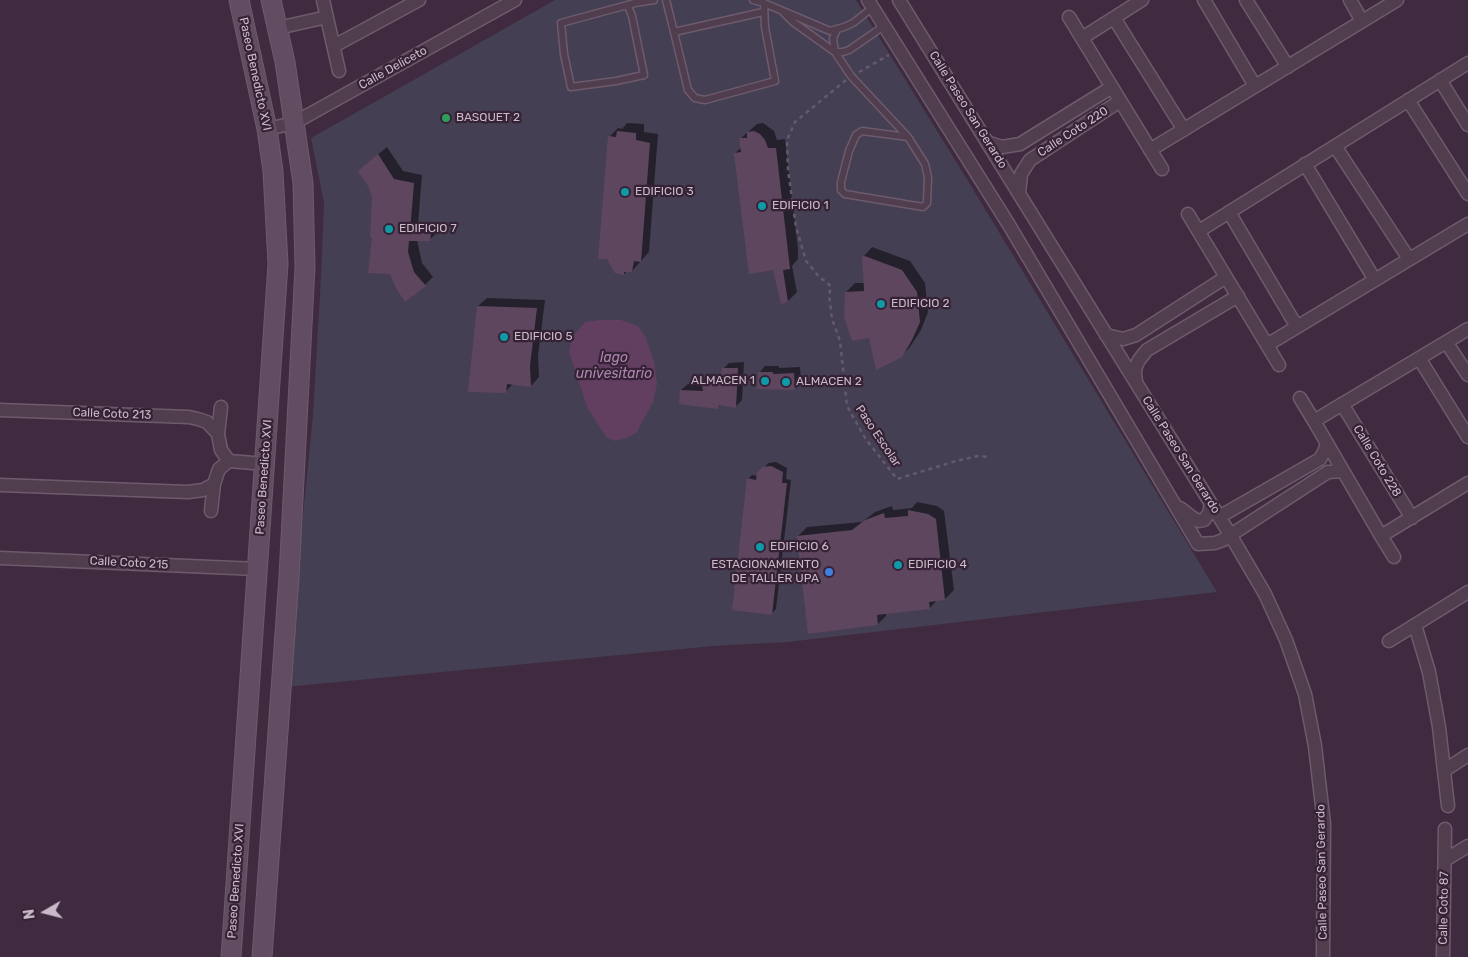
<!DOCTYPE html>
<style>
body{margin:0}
#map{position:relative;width:1468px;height:957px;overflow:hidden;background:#3f2a3f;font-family:Rubik,sans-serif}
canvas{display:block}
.north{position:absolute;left:20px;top:887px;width:50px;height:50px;-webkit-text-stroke:4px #352235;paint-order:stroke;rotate:262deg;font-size:14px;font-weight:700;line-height:20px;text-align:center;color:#cabac9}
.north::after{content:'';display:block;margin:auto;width:18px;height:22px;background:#cabac9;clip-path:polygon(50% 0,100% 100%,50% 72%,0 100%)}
</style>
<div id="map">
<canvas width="1468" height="957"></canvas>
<div class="north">N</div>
</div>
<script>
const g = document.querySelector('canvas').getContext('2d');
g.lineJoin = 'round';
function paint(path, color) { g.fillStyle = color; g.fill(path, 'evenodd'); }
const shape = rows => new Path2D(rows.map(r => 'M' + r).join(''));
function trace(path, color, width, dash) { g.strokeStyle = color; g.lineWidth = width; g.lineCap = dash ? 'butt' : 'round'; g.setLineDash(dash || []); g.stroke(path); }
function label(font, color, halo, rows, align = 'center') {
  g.font = font + ' Rubik,sans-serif'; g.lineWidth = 4.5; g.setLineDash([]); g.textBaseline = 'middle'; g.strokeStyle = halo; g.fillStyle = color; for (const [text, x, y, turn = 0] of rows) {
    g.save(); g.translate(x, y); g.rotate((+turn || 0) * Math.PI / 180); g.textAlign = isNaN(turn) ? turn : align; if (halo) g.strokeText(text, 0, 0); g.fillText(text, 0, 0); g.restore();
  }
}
const green = shape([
 [555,0,856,0,965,176,1217,592,788,642,714,646,286,687,313,415,321,277,324,203,311,138]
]);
const water = shape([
 [600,320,621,320,638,326,646,338,654,361,657,384,653,402,637,432,627,438,615,441,606,437,587,407,569,352,573,336,585,322]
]);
const shadow = shape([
 [627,123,644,124,644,132,658,134,649,252,632,271,627,271,624,274,609,137,618,128,622,129],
 [763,123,774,131,777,140,785,139,798,249,798,259,792,266,797,292,788,301,782,302,774,269,735,153,742,147,740,139,757,124],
 [387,147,403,171,422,175,418,224,439,225,439,231,430,239,417,240,422,263,433,277,425,285,391,273,373,237,373,197,369,162],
 [872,247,910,261,925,283,928,312,921,330,910,347,901,356,870,337,846,292,855,283,865,283,864,256],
 [487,298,545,300,538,356,539,377,531,386,513,384,505,392,478,306],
 [744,362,742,400,736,406,721,404,717,408,681,403,681,390,688,384,704,385,703,380,709,374,722,376,723,369,729,363],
 [765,366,779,366,779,368,800,367,801,383,794,389,759,373],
 [776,462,787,468,786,479,791,480,776,609,772,613,748,479,752,475,758,476,768,463],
 [917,502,937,506,944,511,954,590,945,599,938,599,930,608,886,613,886,616,878,624,798,536,807,527,862,522,875,512,892,506,893,510,912,508]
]);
const building = shape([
 [617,131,636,133,636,140,650,143,641,262,634,261,632,272,624,272,624,275,615,273,607,259,598,259,608,136,616,137],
 [754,131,760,134,765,140,768,148,776,148,790,269,783,270,788,302,781,304,773,270,749,274,734,153,741,152,739,138,747,138,747,132],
 [378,154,394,179,414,183,410,232,431,234,430,241,409,241,408,252,414,272,426,286,405,302,396,288,390,274,368,273,372,238,370,237,372,197,368,186,358,171],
 [862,255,902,270,917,292,920,322,912,340,902,357,876,370,869,338,852,341,844,317,845,292,864,291],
 [477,306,537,308,530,366,531,387,507,384,506,393,468,392],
 [722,368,738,368,736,408,719,405,718,409,679,404,680,390,703,391,701,380,719,383],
 [758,372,773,372,773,374,794,373,795,390,757,389],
 [771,466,783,472,782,483,787,483,772,615,732,610,747,478,756,480,757,472,763,467],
 [908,510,928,514,936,519,945,600,929,602,930,609,877,615,878,625,808,634,797,536,852,530,865,520,884,513,885,518,908,516]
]);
const path = shape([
 [859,72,889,55],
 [846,80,795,122,787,140,788,170,796,227,806,261,820,278,827,282,831,287,829,295,832,319,840,341,847,406,865,438,897,479,956,461,978,456,989,457]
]);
const lane = shape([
 [666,0,674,32],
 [753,0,764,3,830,31,844,27,853,23,872,8],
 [628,6,632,16,644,75,616,81,571,87,564,54,561,23,635,3,654,0],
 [763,12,674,32,688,90,695,98,705,100,775,81,765,27,764,3],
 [783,12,793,22,835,52,851,76,908,137,925,164,928,177,927,203,923,207,845,194,841,190,841,182,849,151,856,135,862,131,908,137],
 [835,52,843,52,849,50,884,26],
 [835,52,833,38,837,30]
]);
const street = shape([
 [323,0,339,71],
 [868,0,1009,225,1198,544,1215,543,1223,540,1328,472,1343,471],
 [899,0,1231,536,1265,594,1286,640,1305,694,1315,746,1324,824,1323,957],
 [1204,0,1255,86],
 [1246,0,1288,67],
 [1350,0,1362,21],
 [1069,17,1162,169],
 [1114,18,1184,130],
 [278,28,327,17],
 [1082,38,1142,0],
 [334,46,419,0],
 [1440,80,1468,125],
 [1408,100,1468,194],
 [267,129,294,123,515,0],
 [987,142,1002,147,1020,144,1112,87],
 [1335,146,1409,259],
 [1150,150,1397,0],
 [1305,164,1375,280],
 [1019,193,1021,174,1030,160,1120,101],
 [1229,212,1297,327],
 [1188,214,1279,365],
 [1199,231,1468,63],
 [1468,329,1314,421,1381,536,1468,483],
 [1106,335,1123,339,1136,335,1226,277],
 [1446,342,1468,375],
 [1267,345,1468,224],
 [1419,358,1468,437],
 [1136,382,1135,373,1136,366,1139,360,1147,350,1238,296],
 [1300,398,1314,421],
 [1342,404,1412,518],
 [0,410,189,417,198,419,207,422,218,434,221,450,229,461],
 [218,434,221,407],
 [0,485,188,492,203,490,214,484,219,469,229,461,265,464],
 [1180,508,1193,518,1199,521,1204,520,1209,513,1211,504],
 [211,511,214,484],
 [1219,517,1320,459,1324,452,1327,443],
 [1381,536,1394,557],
 [0,558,258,569],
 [1415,625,1429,672,1439,727,1448,806],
 [1389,641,1468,592],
 [1445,770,1468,755],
 [1445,860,1468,846],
 [1443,957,1445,829]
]);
const secondary = shape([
 [231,957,278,264,273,171,267,129,239,0],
 [262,957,289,577,305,267,303,183,285,62,271,0]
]);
const markers = [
 [446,118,5,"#2e9e5b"],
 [625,192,5,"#0f9aa8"],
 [762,206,5,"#0f9aa8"],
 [389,229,5,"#0f9aa8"],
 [881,304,5,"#0f9aa8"],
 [504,337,5,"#0f9aa8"],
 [765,381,5,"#0f9aa8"],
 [786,382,5,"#0f9aa8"],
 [760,547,5,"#0f9aa8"],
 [898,565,5,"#0f9aa8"],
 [829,572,5,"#3f7fe0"]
];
const streetNames = [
 ["Calle Deliceto",393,68,-29],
 ["Paseo Benedicto XVI",255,74,78],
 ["Calle Paseo San Gerardo",968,110,58],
 ["Calle Coto 220",1073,132,-33],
 ["Calle Coto 213",112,414,2],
 ["Paso Escolar",878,436,56],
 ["Calle Paseo San Gerardo",1181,455,58],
 ["Calle Coto 228",1377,461,59],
 ["Paseo Benedicto XVI",264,477,-86],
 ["Calle Coto 215",129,563,3],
 ["Calle Paseo San Gerardo",1322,872,-91],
 ["Paseo Benedicto XVI",236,881,-86],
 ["Calle Coto 87",1444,908,-89]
];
const poiNames = [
 ["BASQUET 2",456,118],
 ["EDIFICIO 3",635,192],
 ["EDIFICIO 1",772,206],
 ["EDIFICIO 7",399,229],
 ["EDIFICIO 2",891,304],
 ["EDIFICIO 5",514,337],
 ["ALMACEN 1",755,381,"right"],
 ["ALMACEN 2",796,382],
 ["EDIFICIO 6",770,547],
 ["ESTACIONAMIENTO",819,565,"right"],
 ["DE TALLER UPA",819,579,"right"],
 ["EDIFICIO 4",908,565]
];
const waterNames = [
 ["lago",614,358],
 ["univesitario",614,374]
];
paint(green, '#443f53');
paint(water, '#623e61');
paint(shadow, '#0007');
paint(building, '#5f465f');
trace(lane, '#6d5b6d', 9);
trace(street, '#6d5b6d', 15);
trace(secondary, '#6d5b6d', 21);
trace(path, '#655a6c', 2.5, [4, 4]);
trace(lane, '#503e4f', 6);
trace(street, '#503e4f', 12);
trace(secondary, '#624c61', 19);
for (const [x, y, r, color] of markers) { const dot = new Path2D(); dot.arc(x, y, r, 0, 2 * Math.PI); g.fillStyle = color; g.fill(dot); trace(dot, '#352235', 2); }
label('12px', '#cabac9', '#352235', streetNames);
label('12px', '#cabac9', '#352235', poiNames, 'left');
label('italic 14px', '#ad86ad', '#352235', waterNames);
</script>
